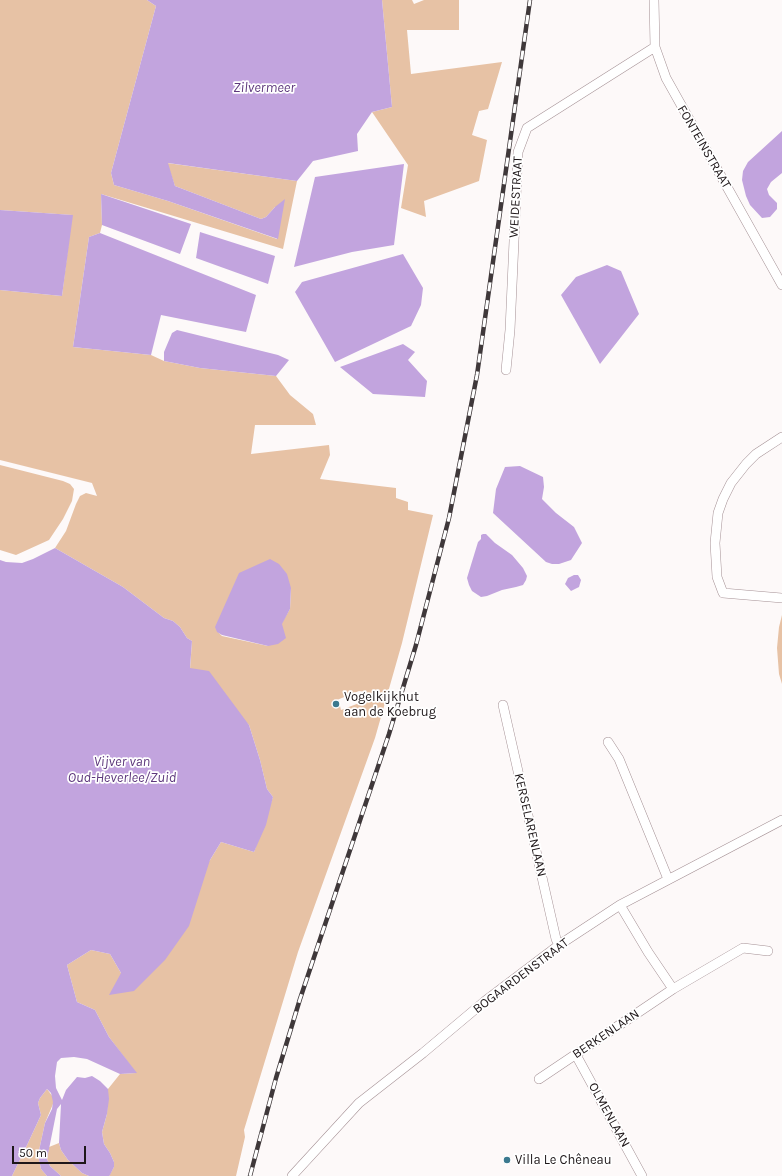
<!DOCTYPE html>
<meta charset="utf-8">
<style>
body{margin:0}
#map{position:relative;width:782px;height:1176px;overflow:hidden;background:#fdf9f9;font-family:Karla,sans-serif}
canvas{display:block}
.scale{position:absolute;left:12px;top:1146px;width:74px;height:18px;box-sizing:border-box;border:2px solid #1e1719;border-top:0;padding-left:5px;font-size:12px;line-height:14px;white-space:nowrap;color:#1e1719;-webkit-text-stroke:3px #fff;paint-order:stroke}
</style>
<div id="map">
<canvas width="782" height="1176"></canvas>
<div class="scale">50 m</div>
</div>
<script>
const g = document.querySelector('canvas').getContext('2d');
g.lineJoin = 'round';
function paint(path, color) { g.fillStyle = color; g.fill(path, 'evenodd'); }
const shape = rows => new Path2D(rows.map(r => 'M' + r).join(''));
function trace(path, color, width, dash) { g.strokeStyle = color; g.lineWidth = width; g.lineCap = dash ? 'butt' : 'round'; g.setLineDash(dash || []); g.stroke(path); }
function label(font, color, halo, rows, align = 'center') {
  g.font = font + ' Karla,sans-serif'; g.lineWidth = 3.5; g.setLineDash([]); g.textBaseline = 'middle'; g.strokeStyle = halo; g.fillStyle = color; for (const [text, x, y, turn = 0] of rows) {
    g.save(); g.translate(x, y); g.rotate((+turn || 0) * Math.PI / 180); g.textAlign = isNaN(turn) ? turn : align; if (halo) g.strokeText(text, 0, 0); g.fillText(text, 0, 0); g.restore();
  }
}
const green = shape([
 [0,0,147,0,156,6,111,173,114,185,168,201,277,239,275,207,266,217,261,219,175,186,167,163,297,181,283,249,101,194,102,225,100,233,89,237,73,347,151,355,164,361,200,368,276,376,290,395,313,414,316,425,255,425,251,454,329,445,330,455,320,479,396,488,396,498,408,502,408,510,433,515,402,643,375,738,298,952,244,1130,245,1137,236,1176,109,1176,114,1167,114,1162,110,1153,104,1144,102,1132,107,1114,108,1089,120,1074,136,1073,109,1037,95,1010,77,1002,67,965,91,950,110,954,121,973,210,860,221,842,254,852,273,797,267,789,260,760,249,725,190,669,192,641,187,638,180,627,173,621,164,618,123,587,55,548,66,531,76,504,80,496,86,493,97,496,92,483,0,460,0,290,62,296,72,215,0,210],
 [291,588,290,609,268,646,222,636,217,631],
 [359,691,366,692,367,700,341,710,340,706,336,708,332,702],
 [382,0,412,0,414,4,424,0,459,0,459,30,407,30,411,74,502,62,488,109,479,111,472,135,487,140,479,181,424,201,426,217,401,208,408,165,372,112,392,107],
 [0,465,63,481,70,484,74,489,72,501,63,519,49,540,16,555,0,550],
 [782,615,782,684,779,674,777,648,779,627],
 [47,1089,53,1097,53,1104,45,1123,38,1155,41,1169,47,1176,12,1176,28,1143,41,1115,38,1103,40,1098],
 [59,1143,61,1150,68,1160,82,1173,89,1176,61,1176,50,1166,47,1159,49,1147]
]);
const water = shape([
 [147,0,382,0,392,107,372,112,357,134,358,151,313,161,297,181,168,163,175,186,261,219,266,217,275,207,285,199,278,239,168,201,114,185,111,173,156,6],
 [782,131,782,173,771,182,767,189,769,195,777,203,777,209,770,217,762,218,750,205,746,196,742,180,743,171,748,162],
 [404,164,394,245,352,252,294,267,315,177],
 [101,194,191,224,180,254,102,225],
 [0,210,73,215,62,296,0,290],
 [200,232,275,256,268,284,196,258],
 [100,233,256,295,246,332,161,315,151,355,73,347,89,237],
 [403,254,423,288,421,305,411,326,335,362,295,292,302,282],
 [607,265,621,271,639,314,600,364,561,295,576,277],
 [177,330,278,355,289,360,276,376,200,368,164,361,164,352,172,333],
 [403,344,415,352,408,360,427,381,425,397,373,394,340,367],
 [520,466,543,477,544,487,542,499,556,513,574,527,582,543,571,560,559,564,552,564,546,562,493,513,496,489,505,467],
 [483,534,486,534,495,543,512,555,523,568,527,576,526,580,523,585,516,587,502,590,487,596,481,597,472,591,469,585,467,578,478,542,481,539,481,535],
 [55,548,123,587,164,618,173,621,180,627,187,638,192,641,190,668,209,671,249,725,260,760,267,789,273,797,266,825,254,852,221,842,210,860,189,926,165,960,134,991,109,995,121,973,110,954,91,950,67,965,77,1002,95,1010,109,1037,137,1073,120,1074,87,1059,74,1057,61,1058,57,1062,55,1076,56,1088,62,1100,66,1090,77,1077,85,1078,92,1076,100,1081,108,1089,109,1099,107,1114,102,1132,104,1144,110,1153,114,1162,114,1167,110,1175,109,1176,89,1176,82,1173,68,1160,61,1150,59,1143,61,1104,57,1109,47,1159,50,1166,61,1176,47,1176,41,1169,38,1155,45,1123,52,1109,53,1102,51,1093,47,1089,40,1098,38,1103,41,1115,28,1143,12,1176,0,1176,0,560,6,562,22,563,33,559],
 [270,559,279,564,287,574,291,588,290,609,282,624,286,638,278,644,268,646,222,635,217,632,215,627,239,573],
 [574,575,578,575,581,580,579,587,571,591,565,584,568,578]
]);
const minor = shape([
 [654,0,655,47,666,78,782,285],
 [506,370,510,330,518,152,527,128,655,47],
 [782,437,756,454,746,464,731,483,723,499,718,513,715,543,717,577,723,593,782,598],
 [503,705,556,939,559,945],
 [608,742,619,759,668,879],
 [620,905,648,952,673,989],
 [576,1055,642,1176],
 [539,1079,673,989,743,948,768,951],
 [292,1176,359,1103,423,1053,485,1001,559,945,620,905,782,820]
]);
const rail = shape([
 [250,1176,276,1078,300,999,389,734,416,645,449,518,477,375,530,0]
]);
const markers = [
 [336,704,4,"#3b798f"],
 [507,1160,4,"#3b798f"]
];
const streetNames = [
 ["FONTEINSTRAAT",704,147,60],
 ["WEIDESTRAAT",516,197,-87],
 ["KERSELARENLAAN",530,825,77],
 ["BOGAARDENSTRAAT",521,976,-37],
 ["BERKENLAAN",606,1034,-34],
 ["OLMENLAAN",609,1115,61]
];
const poiNames = [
 ["Vogelkijkhut",344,697],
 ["aan de Koebrug",344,712],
 ["Villa Le Chêneau",515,1160]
];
const waterNames = [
 ["Zilvermeer",264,88],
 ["Vijver van",122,762],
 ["Oud-Heverlee/Zuid",122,778]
];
paint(green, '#e7c2a5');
paint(water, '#c2a4de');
trace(minor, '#a59195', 10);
trace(minor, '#fff', 9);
trace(rail, '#3f383a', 4.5);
trace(rail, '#fff', 3, [9]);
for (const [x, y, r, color] of markers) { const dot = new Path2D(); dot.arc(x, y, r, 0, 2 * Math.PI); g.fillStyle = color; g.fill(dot); trace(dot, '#fff', 1.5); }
label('13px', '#1e1719', '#fff', streetNames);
label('13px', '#1e1719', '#fff', poiNames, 'left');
label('italic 14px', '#5d377c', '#fff', waterNames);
</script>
